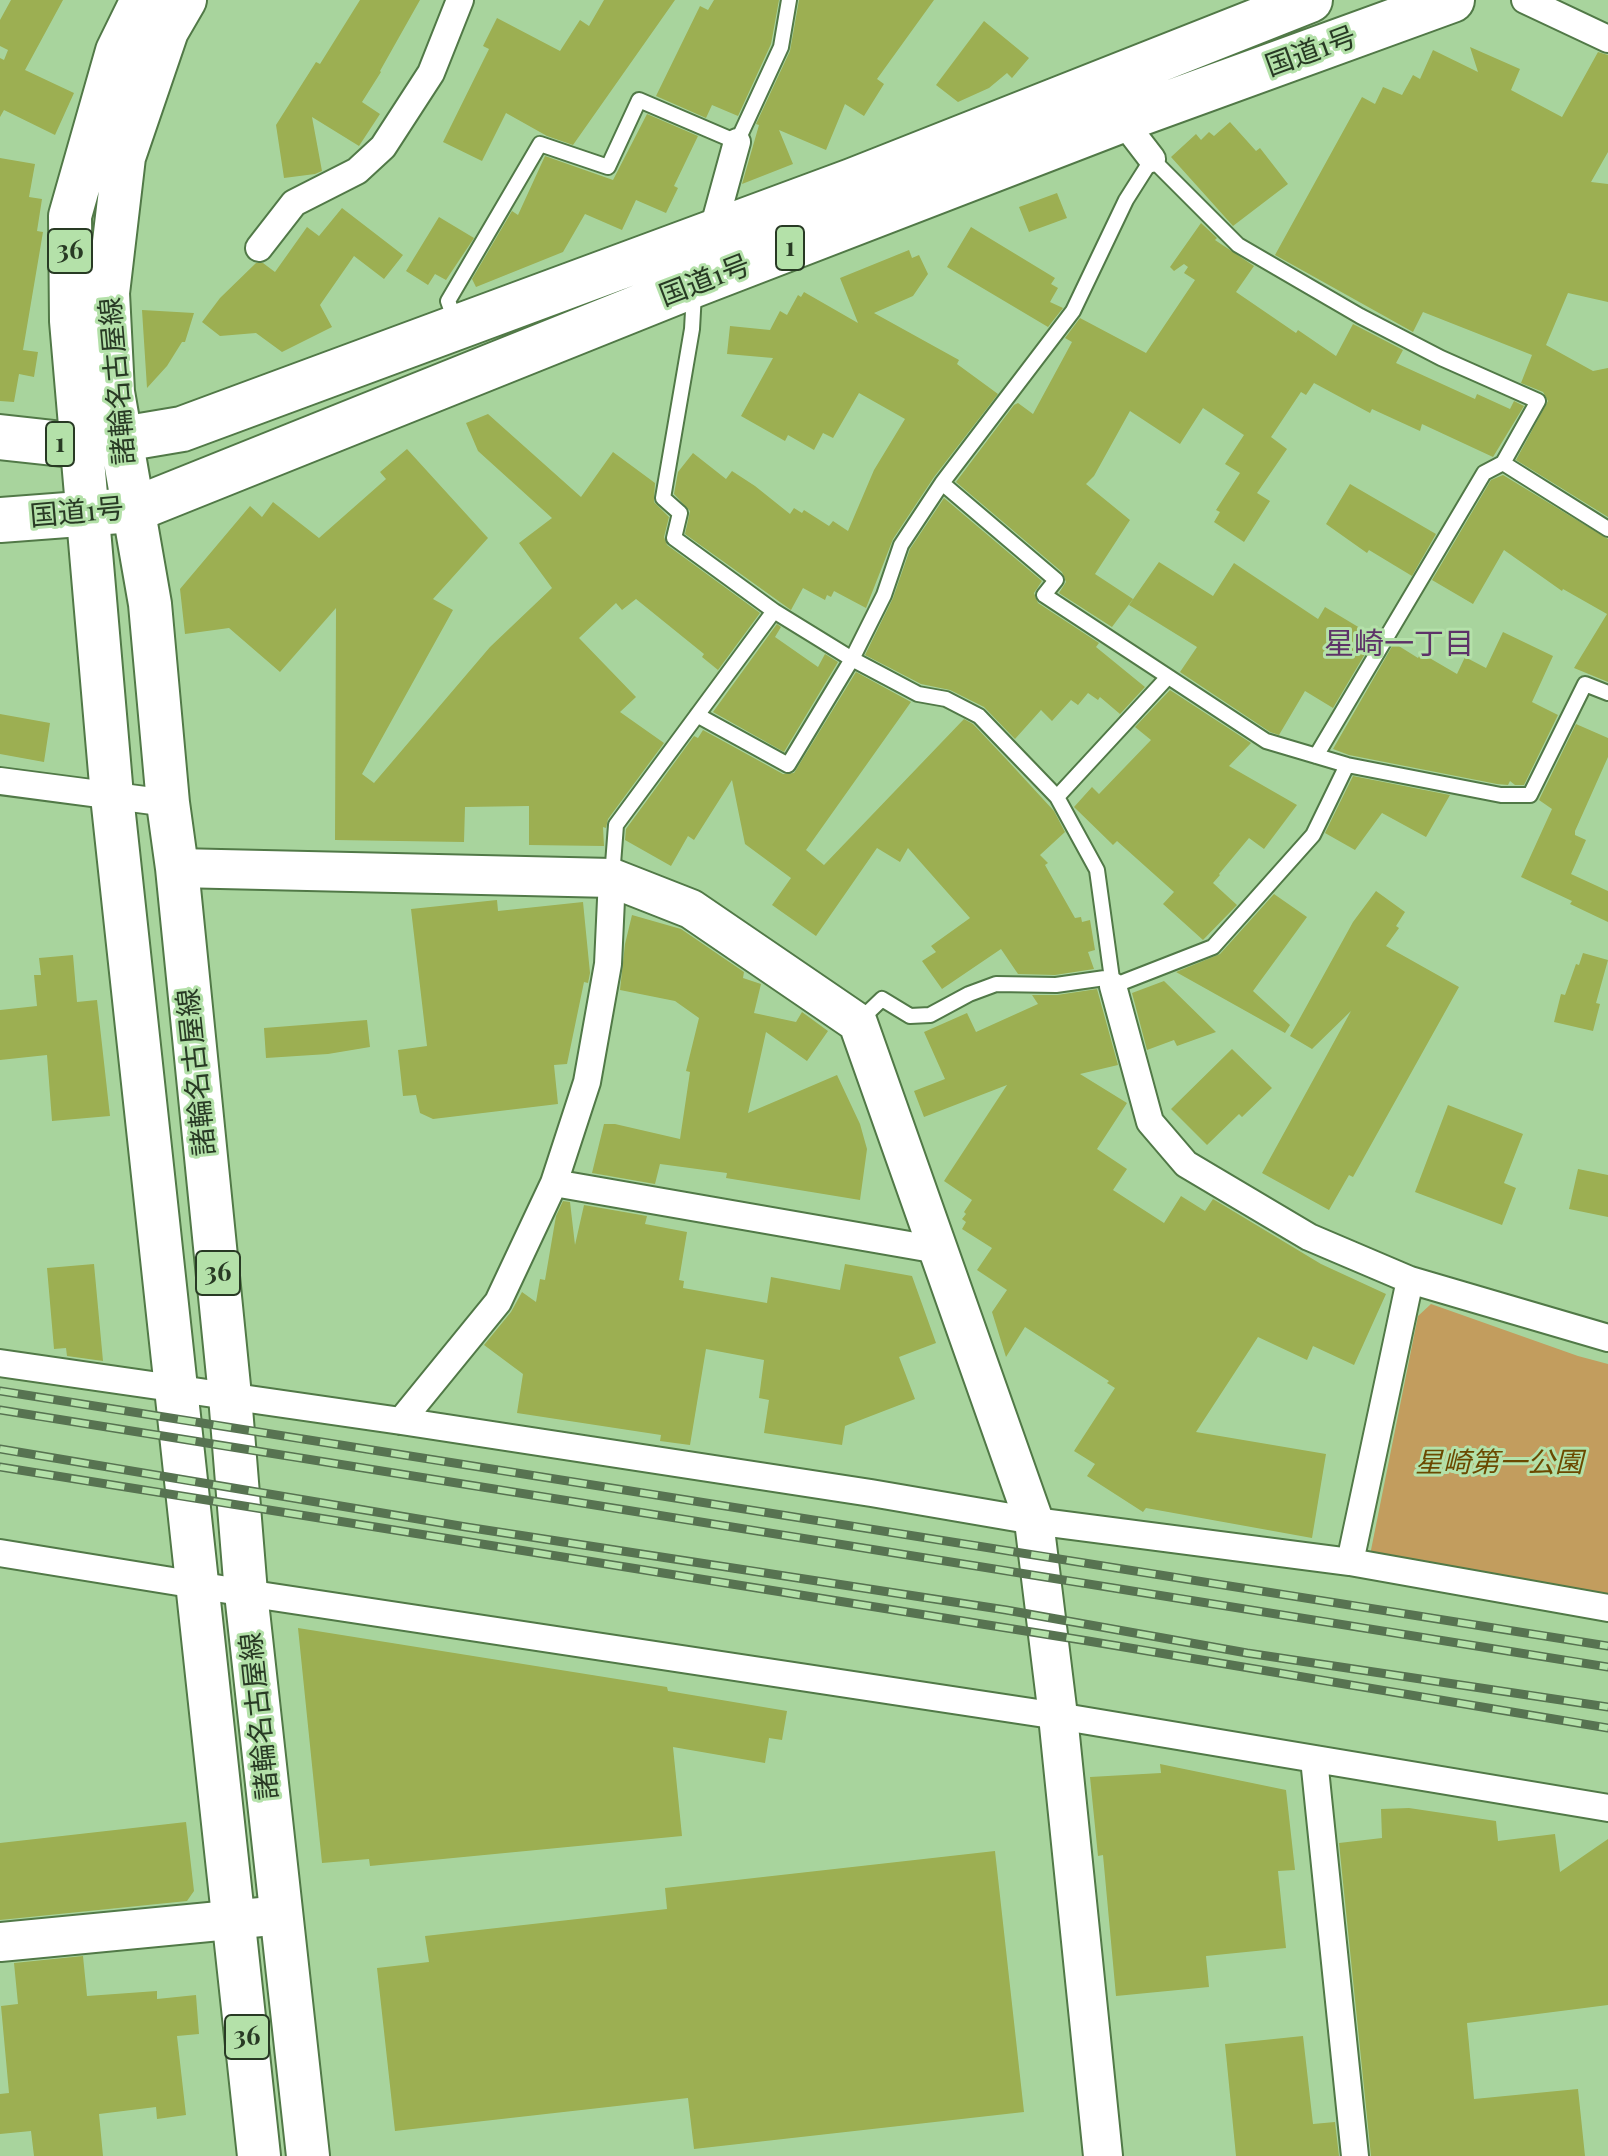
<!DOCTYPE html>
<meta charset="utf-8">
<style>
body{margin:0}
canvas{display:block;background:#a8d49d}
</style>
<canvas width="1608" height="2156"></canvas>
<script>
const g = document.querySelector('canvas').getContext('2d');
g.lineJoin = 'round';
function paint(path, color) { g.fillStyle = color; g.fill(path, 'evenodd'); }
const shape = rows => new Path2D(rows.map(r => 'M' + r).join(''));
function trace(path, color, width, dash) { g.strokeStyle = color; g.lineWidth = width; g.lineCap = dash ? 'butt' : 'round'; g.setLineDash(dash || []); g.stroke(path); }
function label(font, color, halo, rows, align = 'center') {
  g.font = font + ' "Playfair Display","Noto Sans JP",serif'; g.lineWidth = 6; g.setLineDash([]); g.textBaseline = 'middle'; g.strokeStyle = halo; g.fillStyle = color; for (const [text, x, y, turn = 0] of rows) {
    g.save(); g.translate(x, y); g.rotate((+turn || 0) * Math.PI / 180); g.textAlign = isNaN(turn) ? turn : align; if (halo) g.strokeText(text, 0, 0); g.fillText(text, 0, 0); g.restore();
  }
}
const green = shape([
 [1431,1304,1578,1356,1608,1364,1608,1597,1370,1555,1418,1316]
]);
const building = shape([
 [11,0,63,0,25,70,74,93,55,135,4,110,0,117,0,58,4,60,8,50,0,46,0,20],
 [360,0,420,0,380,71,381,72,362,102,380,114,359,146,312,117,322,171,315,174,284,178,276,125,316,62,320,64],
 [604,0,675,0,573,145,547,136,506,113,482,161,443,142,489,49,483,46,497,18,560,51,580,20,589,26],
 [714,0,779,0,771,44,738,116,712,105,706,118,656,96,700,6,708,10],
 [799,0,934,0,877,79,884,84,864,116,845,104,826,150,779,130,793,164,742,184,759,125,756,124,790,51],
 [984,21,1029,58,1012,78,1007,73,989,88,958,102,936,85],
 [1470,47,1520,69,1511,90,1562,117,1598,52,1608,55,1608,152,1591,182,1608,184,1608,302,1568,293,1546,345,1593,371,1608,368,1608,517,1516,460,1548,401,1543,392,1521,383,1532,355,1423,312,1413,332,1275,255,1362,97,1375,104,1383,87,1402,95,1413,75,1420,79,1433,50,1478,72],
 [647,114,698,136,674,186,678,188,666,213,636,200,622,230,585,214,563,252,476,287,472,279,512,211,518,215,545,156,613,180],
 [1230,122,1256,151,1260,148,1288,184,1233,226,1171,157,1196,134,1201,140,1209,132,1214,136],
 [0,158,35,164,29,197,42,199,37,231,43,232,23,350,38,352,34,377,19,374,14,402,0,401],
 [1057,193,1067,218,1029,232,1019,207],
 [342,208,403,255,384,279,354,256,320,305,332,327,282,352,256,333,220,336,202,322,220,298,256,263,263,263,275,272,307,227,319,236],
 [439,217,474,238,446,280,435,274,428,285,406,271],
 [1201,223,1217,238,1215,240,1254,266,1236,292,1296,333,1298,330,1336,356,1353,324,1403,350,1396,363,1475,399,1477,394,1510,409,1514,401,1524,406,1493,457,1422,424,1420,431,1372,409,1370,413,1314,383,1306,395,1301,392,1271,437,1287,449,1257,493,1270,501,1244,542,1214,522,1220,512,1216,510,1240,473,1225,464,1244,435,1203,408,1180,444,1130,411,1094,476,1086,484,1130,520,1095,574,1133,599,1112,627,1059,593,1066,582,1062,572,956,482,1014,405,1018,403,1033,414,1072,342,1065,338,1080,318,1146,353,1195,280,1184,273,1188,267,1184,264,1174,271,1170,267],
 [971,227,1055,278,1051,284,1058,288,1050,302,1063,308,1048,327,947,267],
 [909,250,912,258,919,255,928,274,913,296,874,313,959,360,957,364,998,394,934,477,893,539,866,608,834,591,831,597,827,595,825,600,803,588,791,610,685,534,690,511,674,494,678,472,693,453,726,479,732,471,755,486,790,514,794,508,802,513,804,510,829,526,833,521,848,531,874,470,905,419,859,393,833,438,823,433,814,450,788,435,785,441,741,416,773,358,727,354,730,326,770,330,780,311,787,315,798,295,801,297,804,292,858,323,840,278],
 [142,310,194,313,185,342,182,342,167,366,147,388],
 [488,414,581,497,613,452,655,483,654,502,669,517,664,537,667,545,760,613,718,670,702,657,704,654,636,599,622,610,616,603,579,638,636,697,620,712,664,743,608,819,606,828,603,827,604,846,529,845,529,806,465,807,464,842,335,840,336,608,280,672,229,628,185,634,180,589,250,506,262,517,273,502,319,538,386,479,380,472,407,449,488,538,433,599,453,610,362,774,374,783,490,647,552,588,519,543,552,518,478,451,466,423],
 [1503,475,1608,539,1608,682,1574,668,1607,614,1563,589,1562,591,1504,550,1473,604,1432,580,1491,480],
 [1350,484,1436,534,1412,576,1369,550,1367,553,1326,524],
 [944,498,1042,581,1034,593,1038,603,1099,643,1096,647,1145,687,1120,714,1100,697,1098,700,1088,693,1078,705,1071,700,1052,721,1041,710,1015,739,984,707,950,690,921,684,865,655,893,598,910,549],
 [1159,562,1213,596,1234,563,1318,619,1325,607,1375,637,1333,708,1305,691,1279,735,1270,732,1180,672,1197,647,1129,605],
 [777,624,781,627,775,637,818,667,825,654,838,662,784,752,713,712],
 [1503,632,1553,656,1532,702,1558,715,1524,785,1515,785,1510,781,1508,785,1497,784,1349,755,1333,749,1394,643,1418,658,1421,653,1457,674,1465,657,1486,668],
 [856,672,911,702,806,850,824,865,964,719,973,724,1007,760,1054,811,1065,832,1040,855,1048,863,1045,865,1075,918,1081,917,1082,922,1090,920,1095,950,1088,952,1094,969,1055,975,1018,974,1001,949,942,989,922,961,936,952,931,946,970,918,908,848,900,862,877,848,816,936,772,905,791,878,745,844,732,780,694,840,688,836,671,866,625,840,626,829,694,736,698,738,703,730,783,774,794,773],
 [1170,690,1251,743,1229,766,1297,805,1264,849,1249,838,1219,874,1220,875,1213,883,1237,905,1203,940,1163,904,1174,892,1117,841,1113,845,1074,807,1092,787,1099,794,1151,740,1135,727],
 [0,714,50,723,44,762,0,754],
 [1576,724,1608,738,1608,757,1575,831,1575,835,1586,840,1571,874,1608,891,1608,922,1570,904,1572,901,1521,877,1552,809,1539,800],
 [1353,776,1450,795,1426,837,1382,813,1355,850,1325,833],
 [1376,891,1405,912,1396,926,1399,928,1386,946,1459,987,1353,1177,1349,1175,1329,1210,1262,1173,1351,1011,1312,1049,1290,1036,1353,922],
 [1274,894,1307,917,1253,991,1290,1025,1285,1033,1176,972,1220,954],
 [497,900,498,911,583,902,590,973,588,983,584,982,567,1064,554,1065,558,1104,433,1119,420,1113,416,1095,403,1096,398,1050,427,1046,411,909],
 [632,915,681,929,744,972,743,978,761,984,754,1013,796,1022,802,1012,828,1031,807,1061,766,1032,748,1113,837,1075,860,1124,867,1149,860,1200,726,1178,727,1173,660,1164,655,1184,592,1173,604,1124,615,1124,680,1139,690,1072,686,1071,699,1018,675,1001,620,990,625,944],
 [1583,953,1608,960,1596,1003,1600,1004,1593,1031,1554,1022,1561,994,1565,995,1576,964,1579,965],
 [73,955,77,1002,97,1000,110,1116,52,1121,47,1055,0,1060,0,1010,37,1006,34,975,41,975,39,958],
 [1164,981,1216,1032,1177,1046,1174,1040,1147,1050,1132,993],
 [1097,989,1118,1065,1080,1074,1127,1103,1097,1149,1127,1169,1113,1190,1164,1223,1181,1196,1205,1211,1213,1199,1321,1264,1386,1294,1354,1365,1313,1346,1307,1360,1258,1337,1196,1432,1326,1454,1312,1538,1146,1508,1143,1512,1087,1476,1095,1464,1074,1451,1115,1388,1107,1383,1109,1381,1025,1327,1006,1357,992,1312,1007,1290,977,1270,992,1248,962,1229,966,1222,962,1219,966,1214,964,1212,972,1200,944,1181,1007,1085,924,1117,914,1091,945,1079,924,1032,967,1013,976,1032,1038,1004,1032,995,1057,995],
 [367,1020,370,1047,328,1054,266,1058,264,1028],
 [1232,1049,1272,1088,1242,1117,1239,1114,1207,1145,1171,1109],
 [1448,1105,1523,1134,1504,1183,1516,1188,1502,1225,1415,1192],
 [1578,1169,1608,1175,1608,1217,1569,1209],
 [563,1201,570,1202,575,1245,584,1205,647,1216,645,1224,687,1232,679,1280,684,1281,683,1288,767,1303,771,1277,840,1290,845,1264,912,1276,936,1343,899,1357,915,1399,845,1426,842,1445,764,1433,769,1400,759,1398,764,1360,706,1349,690,1445,660,1441,661,1435,517,1413,523,1374,484,1345,511,1312,522,1292,536,1302,540,1279,545,1280,556,1216],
 [94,1264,103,1361,67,1356,66,1348,54,1349,47,1268],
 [298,1628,667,1687,668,1691,787,1711,782,1740,769,1738,765,1763,673,1747,682,1836,370,1866,369,1859,322,1863],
 [1160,1764,1286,1790,1295,1870,1278,1871,1286,1948,1206,1956,1209,1987,1116,1996,1103,1855,1098,1856,1090,1777,1161,1773],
 [1409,1808,1496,1821,1498,1841,1555,1834,1560,1872,1608,1839,1608,2005,1467,2023,1474,2099,1578,2089,1585,2156,1371,2156,1339,1843,1382,1838,1381,1809],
 [186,1822,194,1891,187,1901,0,1920,0,1843],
 [995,1851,1024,2112,694,2149,688,2098,395,2131,377,1968,429,1962,425,1936,667,1909,665,1888],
 [83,1956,87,1996,157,1991,157,1999,196,1995,199,2034,177,2036,186,2115,157,2119,156,2107,99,2114,103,2156,34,2156,31,2131,0,2134,0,2094,9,2093,1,2006,18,2004,14,1963],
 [1303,2036,1313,2124,1335,2122,1339,2156,1236,2156,1225,2044]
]);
const lane = shape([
 [694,293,692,329,663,498,680,513,674,538,774,611,852,659,918,694,946,699,979,716,1057,797,1097,870,1113,986,1213,947,1313,835,1347,765],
 [456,323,448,301,540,144,608,167,639,100,737,142,781,47,789,0],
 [1503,463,1608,529],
 [942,483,1056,580,1044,595,1266,741,1347,765,1501,795,1530,795,1585,684,1608,693],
 [697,715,788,765,852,659,884,595,901,545,942,483,1073,311,1126,200,1152,159,1238,245,1360,316,1441,358,1538,401,1503,463,1484,473,1316,756],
 [1057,797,1167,678],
 [612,877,616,825,774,611],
 [858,1022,882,999,910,1016,930,1015,969,994,996,984,1056,985,1112,977]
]);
const street = shape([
 [1525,0,1608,39],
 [1122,120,1152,159],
 [712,233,737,142],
 [259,248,294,203,357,171,383,147,431,73,460,0],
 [0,781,168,803],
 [1113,986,1150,1122,1186,1164,1309,1237,1410,1280,1608,1338],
 [554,1183,938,1250],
 [0,1363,401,1421,871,1493,1034,1521,1350,1562,1608,1608],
 [401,1421,498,1302,554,1183,587,1082,608,964,612,878],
 [0,1553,246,1593,1058,1716,1608,1808],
 [1350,1562,1410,1280],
 [1314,1759,1355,2156]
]);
const secondary = shape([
 [177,868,612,878,691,909,858,1023,1034,1521,1058,1716,1103,2156],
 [0,1942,282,1915]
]);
const primary = shape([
 [142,0,117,51,70,216,71,321,112,796,259,2156],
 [185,0,167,31,124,157,108,293,113,392,150,604,168,803,177,868,230,1396,246,1593,308,2156]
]);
const highway = shape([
 [0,437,81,446,182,429,852,181,1310,0],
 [0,520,133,510,694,285,1122,120,1452,0]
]);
const rail = shape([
 [0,1391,1608,1646],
 [0,1410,1608,1667],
 [0,1449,466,1527,1006,1610,1247,1653,1608,1707],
 [0,1467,1088,1641,1608,1728]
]);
const shields = [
 [790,248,28],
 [70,251,44],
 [60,444,28],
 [218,1273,44],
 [247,2037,44]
];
const shieldNames = [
 ["1",790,248],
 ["36",70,251],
 ["1",60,444],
 ["36",218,1273],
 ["36",247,2037]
];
const streetNames = [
 ["国道1号",1311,52,-20],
 ["国道1号",705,281,-21],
 ["諸輪名古屋線",118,381,-95],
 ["国道1号",77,513,-5],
 ["諸輪名古屋線",197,1072,-96],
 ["諸輪名古屋線",260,1716,-96]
];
const parkNames = [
 ["星崎第一公園",1499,1463]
];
const neighbourhoodNames = [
 ["星崎一丁目",1399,645]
];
paint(green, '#c29d5e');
paint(building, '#9caf52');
trace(lane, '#517947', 18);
trace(street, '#517947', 30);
trace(secondary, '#517947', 42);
trace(primary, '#517947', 46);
trace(highway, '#517947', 48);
trace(lane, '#fff', 14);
trace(street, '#fff', 26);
trace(secondary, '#fff', 38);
trace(primary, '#fff', 42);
trace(highway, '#fff', 44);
trace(rail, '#577351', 9);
trace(rail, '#b4e1a9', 6, [18]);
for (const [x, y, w] of shields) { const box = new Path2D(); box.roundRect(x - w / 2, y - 22, w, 44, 6); g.fillStyle = '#b4e1a9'; g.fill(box); trace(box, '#283a24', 2); }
label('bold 26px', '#283a24', null, shieldNames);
label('28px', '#283a24', '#b4e1a9', streetNames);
label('italic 28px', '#6b4900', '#b4e1a9', parkNames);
label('30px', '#5d3268', '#b4e1a9', neighbourhoodNames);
</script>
